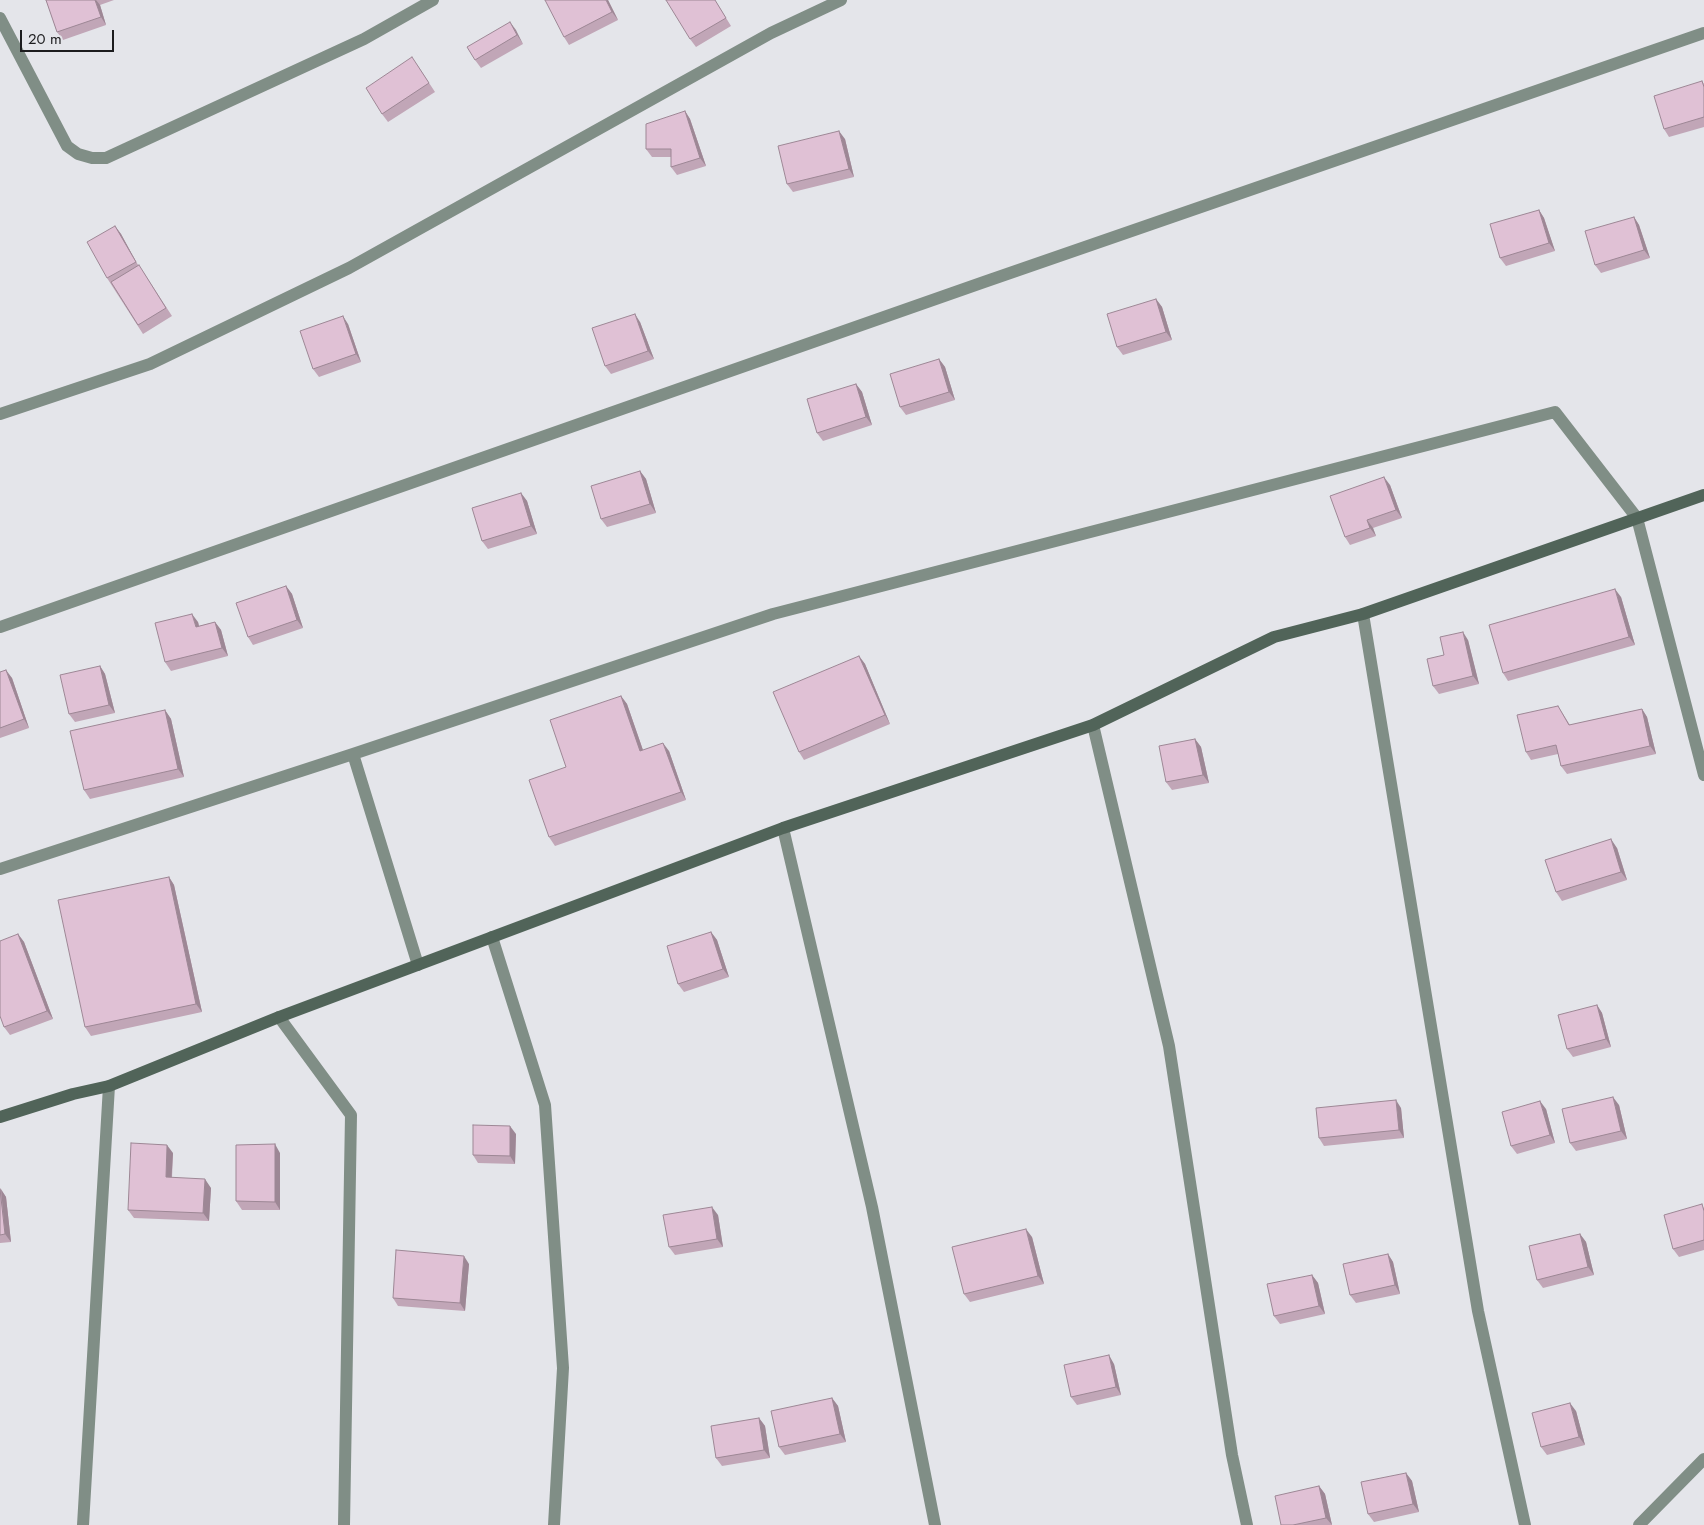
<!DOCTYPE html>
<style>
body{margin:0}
#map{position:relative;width:1704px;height:1525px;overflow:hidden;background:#e4e5ea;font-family:Jost,sans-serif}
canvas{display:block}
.scale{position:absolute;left:20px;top:30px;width:94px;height:22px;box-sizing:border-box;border:2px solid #1c1c1e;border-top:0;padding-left:6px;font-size:15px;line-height:18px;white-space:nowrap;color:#1c1c1e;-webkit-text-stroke:4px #e4e5ea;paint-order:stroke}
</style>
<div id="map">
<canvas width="1704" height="1525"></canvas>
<div class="scale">20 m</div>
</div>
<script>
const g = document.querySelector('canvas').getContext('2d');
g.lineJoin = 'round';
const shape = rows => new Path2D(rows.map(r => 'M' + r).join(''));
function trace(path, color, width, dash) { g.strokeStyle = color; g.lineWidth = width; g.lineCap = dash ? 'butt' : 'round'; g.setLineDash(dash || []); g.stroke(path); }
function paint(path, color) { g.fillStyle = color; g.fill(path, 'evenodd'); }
const street = shape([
 [0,18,67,146,78,154,92,158,106,158,364,39,433,0],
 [0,414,150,364,349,268,771,33,841,0],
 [1363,614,1478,1311,1525,1525],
 [0,627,984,282,1704,33],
 [1093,725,1169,1046,1232,1455,1247,1525],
 [353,754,418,965],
 [783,828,872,1207,935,1525],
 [0,869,353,754,773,614,1555,412,1637,518,1704,775],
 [492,937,545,1105,563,1368,554,1525],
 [279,1017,351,1115,344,1525],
 [83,1525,109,1086],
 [1639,1525,1704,1459]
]);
const secondary = shape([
 [0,1117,73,1094,109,1086,279,1017,783,828,1093,725,1274,637,1363,614,1704,495]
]);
const wall = shape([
 [46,0,114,0,100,5,106,25,63,40,57,32],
 [608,0,618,20,569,45,564,37],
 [715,0,731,26,696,47,690,39],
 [510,22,523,44,481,68,475,60],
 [418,66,435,92,388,122,382,114],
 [1702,81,1704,84,1704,127,1669,137,1664,129],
 [685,111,690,119,706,166,677,175,671,167,671,157,652,157,646,149],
 [845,139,854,177,793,192,787,184],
 [1539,210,1544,218,1555,251,1506,266,1500,258],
 [1634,217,1639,225,1650,258,1601,273,1595,265],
 [115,226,121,234,138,265,144,273,172,316,143,334,107,278],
 [1156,299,1162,307,1172,340,1123,355,1117,347],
 [640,322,654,359,611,374,605,366],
 [348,324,361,362,319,377,313,369],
 [939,359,945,367,955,400,906,415,900,407],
 [856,384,862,392,872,425,823,441,817,433],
 [640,471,646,479,656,513,607,527,601,519],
 [1390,485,1402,518,1373,528,1376,536,1350,545,1345,537],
 [521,493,527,501,537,534,488,549,482,541],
 [286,586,292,594,303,628,253,645,248,637],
 [1621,597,1635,645,1508,681,1503,673],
 [198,622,199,626,215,622,221,630,228,656,171,671,165,662],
 [1468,640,1479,684,1439,694,1433,686,1444,655],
 [859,656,865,664,890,724,804,760,799,752],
 [100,666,105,674,115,713,75,722,69,714],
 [0,672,12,678,29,728,0,738],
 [621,696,627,704,643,750,669,751,686,800,555,846,549,837,566,767],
 [1558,706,1570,725,1642,709,1647,717,1656,754,1567,774,1561,766,1558,754,1531,760,1526,752],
 [165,710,171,719,184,777,90,799,84,790],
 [1195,739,1201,747,1209,783,1172,790,1166,782],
 [1617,848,1627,880,1562,901,1556,892],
 [169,877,174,885,202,1012,91,1036,85,1027],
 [711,932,717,940,729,977,684,992,678,984],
 [18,934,24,942,53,1019,10,1035,4,1027],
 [1597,1005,1602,1013,1611,1047,1573,1057,1567,1049],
 [1619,1105,1627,1139,1576,1151,1570,1143],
 [1401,1108,1404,1138,1324,1146,1319,1138],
 [1546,1109,1555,1143,1517,1154,1511,1146],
 [516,1134,515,1164,478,1163,473,1155],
 [173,1153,172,1178,211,1188,209,1221,134,1218,128,1210],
 [280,1153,280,1210,242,1210,236,1201],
 [0,1189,6,1197,11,1242,0,1243],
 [1704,1207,1704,1250,1679,1257,1673,1249],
 [718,1215,723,1247,675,1255,669,1247],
 [1580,1234,1586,1242,1594,1275,1543,1288,1537,1280],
 [1032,1237,1044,1284,970,1302,964,1294],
 [1388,1254,1393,1262,1400,1294,1356,1303,1350,1295],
 [469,1264,465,1311,398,1306,393,1298],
 [1312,1275,1318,1283,1325,1314,1280,1324,1274,1316],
 [1114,1364,1121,1395,1077,1405,1071,1397],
 [832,1398,838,1406,846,1442,785,1455,779,1447],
 [1576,1411,1585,1445,1547,1455,1541,1447],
 [759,1418,765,1426,770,1458,722,1466,716,1458],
 [1406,1473,1412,1481,1419,1512,1374,1522,1368,1514],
 [1319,1486,1325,1494,1332,1525,1281,1525]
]);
const shadedWall = shape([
 [95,0,96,0,100,5,106,25,101,17],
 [606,0,608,0,618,20,612,12],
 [510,22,516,30,523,44,517,35],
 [685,111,690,119,706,166,700,158],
 [839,131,845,139,854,177,849,169],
 [1539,210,1544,218,1555,251,1549,243],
 [1634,217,1639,225,1650,258,1644,250],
 [115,226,121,234,141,271,136,262],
 [1156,299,1162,307,1172,340,1166,332],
 [635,314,640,322,654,359,648,351],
 [343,316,348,324,361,362,356,354],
 [939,359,945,367,955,400,949,392],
 [856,384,862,392,872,425,866,417],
 [640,471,646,479,656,513,650,504],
 [1384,477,1390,485,1402,518,1396,510],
 [521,493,527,501,537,534,531,526],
 [1367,520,1373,528,1376,536,1370,528],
 [286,586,292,594,303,628,297,620],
 [1615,589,1621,597,1635,645,1629,637],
 [192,614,198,622,201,635,196,627],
 [215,622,221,630,228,656,222,648],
 [1463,632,1468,640,1479,684,1473,676],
 [859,656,865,664,890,724,885,715],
 [100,666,105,674,115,713,109,705],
 [6,670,12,678,29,728,24,719],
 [621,696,627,704,646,759,640,751],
 [1642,709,1647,717,1656,754,1650,746],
 [165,710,171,719,184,777,178,769],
 [1195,739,1201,747,1209,783,1203,775],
 [663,743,669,751,686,800,681,792],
 [1611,839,1617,848,1627,880,1621,872],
 [169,877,174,885,202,1012,196,1004],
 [711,932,717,940,729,977,723,969],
 [18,934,24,942,53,1019,47,1011],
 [1597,1005,1602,1013,1611,1047,1606,1039],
 [1613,1097,1619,1105,1627,1139,1621,1131],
 [1396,1100,1401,1108,1404,1138,1399,1130],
 [1540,1101,1546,1109,1555,1143,1550,1135],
 [510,1126,516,1134,515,1164,510,1156],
 [275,1144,280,1153,280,1210,275,1202],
 [167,1145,173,1153,171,1186,166,1177],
 [205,1179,211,1188,209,1221,203,1213],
 [1,1189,6,1197,11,1242,5,1234],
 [712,1207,718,1215,723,1247,717,1239],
 [1026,1229,1032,1237,1044,1284,1038,1276],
 [1580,1234,1586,1242,1594,1275,1588,1267],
 [1388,1254,1393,1262,1400,1294,1395,1285],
 [464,1256,469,1264,465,1311,460,1303],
 [1312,1275,1318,1283,1325,1314,1319,1306],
 [1109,1355,1114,1364,1121,1395,1116,1387],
 [832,1398,838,1406,846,1442,840,1434],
 [1570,1403,1576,1411,1585,1445,1579,1437],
 [759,1418,765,1426,770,1458,764,1450],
 [1406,1473,1412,1481,1419,1512,1413,1504],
 [1319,1486,1325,1494,1332,1525,1326,1518]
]);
const building = shape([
 [46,0,95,0,101,17,57,32,46,0],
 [545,0,606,0,612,12,564,37,545,0],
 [666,0,715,0,726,18,690,39,666,0],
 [510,22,517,35,475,60,467,47,510,22],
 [412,57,429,83,382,114,366,88,412,57],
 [1702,81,1704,87,1704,117,1664,129,1654,96,1702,81],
 [685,111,700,158,671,167,671,149,646,149,646,124,685,111],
 [839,131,849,169,787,184,778,146,839,131],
 [1539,210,1549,243,1500,258,1490,224,1539,210],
 [1634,217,1644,250,1595,265,1585,231,1634,217],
 [115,226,136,262,107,278,87,242,115,226],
 [139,265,166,308,138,325,111,282,139,265],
 [1156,299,1166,332,1117,347,1107,314,1156,299],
 [635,314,648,351,605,366,592,328,635,314],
 [343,316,356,354,313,369,300,331,343,316],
 [939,359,949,392,900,407,890,374,939,359],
 [856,384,866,417,817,433,807,399,856,384],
 [640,471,650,504,601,519,591,486,640,471],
 [1384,477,1396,510,1367,520,1370,528,1345,537,1330,496,1384,477],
 [521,493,531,526,482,541,472,508,521,493],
 [286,586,297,620,248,637,236,603,286,586],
 [1615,589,1629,637,1503,673,1489,625,1615,589],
 [192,614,196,627,215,622,222,648,165,662,155,623,192,614],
 [1463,632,1473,676,1433,686,1427,659,1444,655,1440,637,1463,632],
 [859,656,885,715,799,752,773,692,859,656],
 [100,666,109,705,69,714,60,675,100,666],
 [6,670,24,719,0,728,0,672,6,670],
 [621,696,640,751,663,743,681,792,549,837,529,780,566,767,550,720,621,696],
 [1558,706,1569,725,1642,709,1650,746,1561,766,1556,745,1526,752,1517,715,1558,706],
 [165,710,178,769,84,790,70,731,165,710],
 [1195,739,1203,775,1166,782,1159,746,1195,739],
 [1611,839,1621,872,1556,892,1545,860,1611,839],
 [169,877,196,1004,85,1027,58,900,169,877],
 [711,932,723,969,678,984,667,946,711,932],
 [18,934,47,1011,4,1027,0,1016,0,941,18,934],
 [1597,1005,1606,1039,1567,1049,1558,1015,1597,1005],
 [1613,1097,1621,1131,1570,1143,1562,1109,1613,1097],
 [1396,1100,1399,1130,1319,1138,1316,1108,1396,1100],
 [1540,1101,1550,1135,1511,1146,1502,1112,1540,1101],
 [473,1125,510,1126,510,1156,473,1155,473,1125],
 [131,1143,167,1145,166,1177,205,1179,203,1213,128,1210,131,1143],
 [275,1144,275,1202,236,1201,236,1145,275,1144],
 [0,1189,5,1234,0,1235,0,1189],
 [1702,1204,1704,1211,1704,1240,1673,1249,1664,1215,1702,1204],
 [712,1207,717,1239,669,1247,663,1215,712,1207],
 [1026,1229,1038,1276,964,1294,952,1247,1026,1229],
 [1580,1234,1588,1267,1537,1280,1529,1246,1580,1234],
 [396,1250,464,1256,460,1303,393,1298,396,1250],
 [1388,1254,1395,1285,1350,1295,1343,1264,1388,1254],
 [1312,1275,1319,1306,1274,1316,1267,1284,1312,1275],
 [1109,1355,1116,1387,1071,1397,1064,1365,1109,1355],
 [832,1398,840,1434,779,1447,771,1411,832,1398],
 [1570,1403,1579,1437,1541,1447,1532,1413,1570,1403],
 [759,1418,764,1450,716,1458,711,1426,759,1418],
 [1406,1473,1413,1504,1368,1514,1361,1482,1406,1473],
 [1319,1486,1326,1518,1293,1525,1281,1525,1275,1496,1319,1486]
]);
trace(street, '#808e86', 12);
trace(secondary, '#516459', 12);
paint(wall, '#c1a6b7');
paint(shadedWall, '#9d8795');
paint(building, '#e0c1d5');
trace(building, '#9d8795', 1);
</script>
